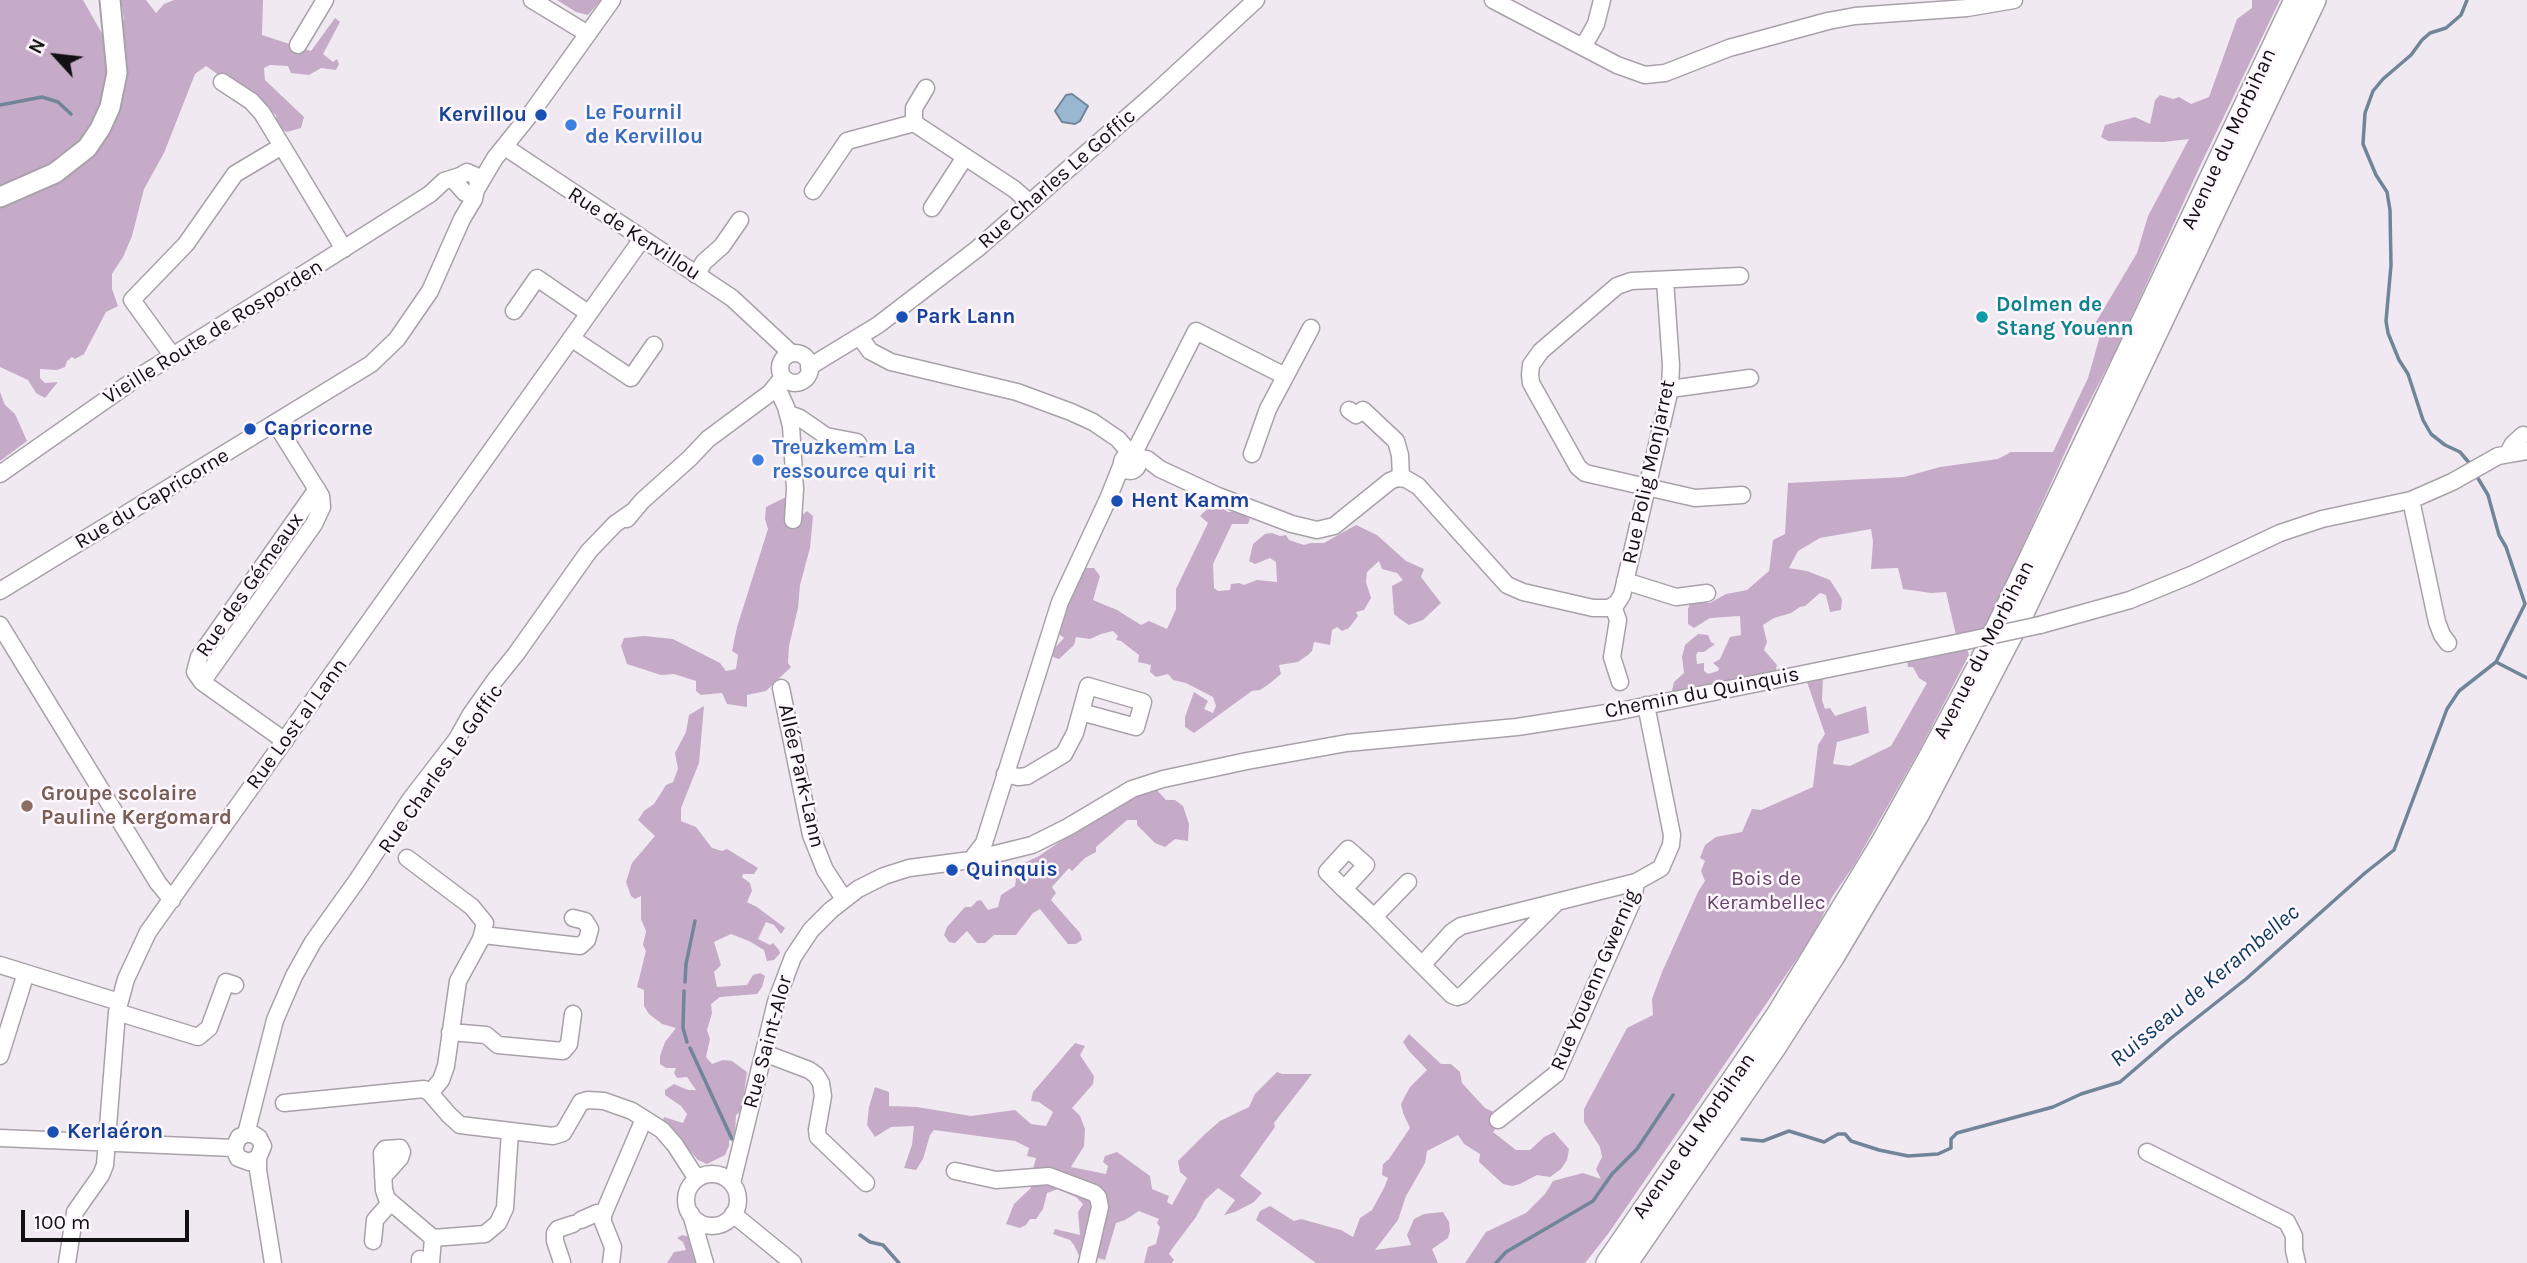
<!DOCTYPE html>
<meta charset="utf-8">
<style>
body{margin:0}
#map{position:relative;width:2527px;height:1263px;overflow:hidden;background:#f1e9f2;font-family:Karla,sans-serif}
canvas{display:block}
.north{position:absolute;left:21px;top:21px;width:70px;height:70px;-webkit-text-stroke:5px #fef7fe;paint-order:stroke;rotate:297deg;font-size:19px;font-weight:700;line-height:28px;text-align:center;color:#121013}
.north::after{content:'';display:block;margin:auto;width:24px;height:32px;background:#121013;clip-path:polygon(50% 0,100% 100%,50% 72%,0 100%)}
.scale{position:absolute;left:21px;top:1210px;width:168px;height:32px;box-sizing:border-box;border:4px solid #121013;border-top:0;padding-left:9px;font-size:21px;line-height:24px;white-space:nowrap;color:#121013;-webkit-text-stroke:5px #fef7fe;paint-order:stroke}
</style>
<div id="map">
<canvas width="2527" height="1263"></canvas>
<div class="north">N</div>
<div class="scale">100 m</div>
</div>
<script>
const g = document.querySelector('canvas').getContext('2d');
g.lineJoin = 'round';
function paint(path, color) { g.fillStyle = color; g.fill(path, 'evenodd'); }
const shape = rows => new Path2D(rows.map(r => 'M' + r).join(''));
function trace(path, color, width, dash) { g.strokeStyle = color; g.lineWidth = width; g.lineCap = dash ? 'butt' : 'round'; g.setLineDash(dash || []); g.stroke(path); }
function label(font, color, halo, rows, align = 'center') {
  g.font = font + ' Karla,sans-serif'; g.lineWidth = 5; g.setLineDash([]); g.textBaseline = 'middle'; g.strokeStyle = halo; g.fillStyle = color; for (const [text, x, y, turn = 0] of rows) {
    g.save(); g.translate(x, y); g.rotate((+turn || 0) * Math.PI / 180); g.textAlign = isNaN(turn) ? turn : align; if (halo) g.strokeText(text, 0, 0); g.fillText(text, 0, 0); g.restore();
  }
}
const forest = shape([
 [0,0,83,0,104,37,124,19,121,0,146,0,156,13,164,4,174,0,263,0,262,35,311,51,335,18,340,22,323,54,333,62,337,59,339,64,336,70,321,68,309,75,291,73,288,66,270,65,264,68,265,80,304,117,301,128,287,132,277,127,276,115,206,66,195,74,164,153,144,189,132,236,123,257,112,274,112,289,118,306,106,312,84,354,75,359,72,357,67,361,65,367,57,370,40,369,40,378,45,383,58,382,45,398,36,393,28,380,0,367],
 [557,0,601,0,588,15,576,12],
 [2252,0,2280,0,2201,164,2119,344,2078,424,1988,622,1982,630,1956,635,1946,592,1931,593,1903,589,1898,568,1871,569,1873,542,1871,529,1820,538,1798,551,1789,568,1807,571,1830,580,1842,599,1841,610,1830,612,1826,595,1820,593,1805,606,1800,607,1791,613,1774,618,1763,625,1767,642,1764,650,1777,665,1775,674,1671,694,1674,682,1684,673,1682,657,1685,645,1698,634,1708,635,1711,642,1715,644,1704,652,1698,652,1696,655,1697,664,1704,663,1704,671,1708,674,1718,671,1719,668,1713,663,1720,659,1730,637,1741,635,1740,616,1710,618,1694,628,1688,624,1688,609,1690,603,1710,603,1726,594,1747,590,1769,571,1773,540,1785,534,1788,483,1904,477,1940,467,1998,459,2011,452,2053,452,2088,378,2100,336,2093,327,2137,253,2148,216,2189,139,2164,142,2108,141,2101,137,2105,125,2135,117,2150,124,2155,100,2160,95,2173,99,2179,97,2191,104,2209,97,2237,19,2252,8],
 [0,392,5,405,15,414,27,441,0,461],
 [792,494,800,517,807,511,813,516,810,548,800,585,798,608,789,646,788,663,791,667,766,691,747,695,747,707,727,704,722,693,701,695,696,691,696,681,674,674,661,675,627,664,621,646,624,638,644,636,673,639,720,663,726,671,736,669,738,655,732,651,737,627,768,529,765,519,766,507],
 [1214,502,1228,512,1237,511,1250,519,1248,524,1232,524,1213,564,1214,588,1218,591,1230,590,1231,584,1239,583,1244,585,1257,580,1277,582,1276,562,1270,558,1255,564,1249,561,1253,544,1265,534,1272,533,1280,536,1286,535,1289,540,1304,545,1311,543,1324,543,1356,525,1377,535,1406,561,1424,569,1421,577,1441,603,1423,620,1409,625,1400,619,1394,614,1392,586,1403,580,1397,573,1382,569,1379,561,1367,572,1366,582,1371,598,1364,610,1356,612,1358,616,1349,628,1342,631,1337,627,1332,630,1330,645,1314,642,1312,651,1308,655,1298,662,1279,665,1281,674,1269,684,1260,690,1252,691,1194,733,1185,727,1185,717,1194,692,1208,701,1204,709,1213,713,1216,706,1213,697,1186,683,1173,680,1168,674,1156,677,1150,672,1151,665,1138,662,1139,655,1121,641,1116,640,1118,636,1113,631,1101,634,1090,639,1076,637,1074,645,1059,659,1053,657,1052,651,1064,638,1059,634,1069,600,1085,568,1094,568,1100,576,1093,600,1117,610,1141,625,1149,621,1167,629,1176,609,1176,589,1208,523,1200,516],
 [1966,646,1969,655,1920,749,1854,865,1832,897,1812,937,1608,1234,1585,1263,1465,1263,1486,1232,1526,1213,1545,1194,1553,1181,1583,1173,1601,1179,1596,1169,1602,1157,1600,1147,1584,1122,1584,1109,1627,1028,1653,1015,1652,999,1662,972,1698,892,1705,881,1701,871,1705,861,1700,858,1705,845,1716,837,1742,832,1752,809,1761,810,1813,787,1818,745,1825,734,1807,682,1823,678,1822,700,1825,709,1830,708,1835,716,1866,706,1869,733,1837,742,1833,764,1850,766,1891,746,1927,683,1919,678,1913,667,1908,667,1907,658,1960,651],
 [704,706,699,763,681,808,681,821,696,827,712,848,722,851,727,849,758,868,754,874,743,874,742,877,750,883,752,891,747,902,757,907,785,928,781,934,774,925,766,922,758,939,770,945,773,943,779,950,780,953,774,960,767,961,764,950,749,941,731,934,714,942,721,965,714,972,717,987,747,985,753,975,760,973,765,976,762,987,757,994,720,997,711,1004,712,1013,707,1030,710,1039,706,1057,712,1064,723,1060,732,1061,747,1072,742,1110,736,1115,735,1135,729,1141,729,1146,725,1155,707,1164,698,1160,663,1121,664,1117,683,1123,687,1114,681,1106,665,1095,665,1090,674,1084,688,1090,696,1090,687,1077,677,1078,674,1073,676,1068,666,1068,660,1064,660,1056,665,1042,676,1028,662,1024,649,1014,644,1006,644,990,637,987,646,951,643,945,646,931,641,919,641,896,635,899,631,896,626,882,632,863,655,836,638,820,644,811,654,804,666,785,673,782,678,769,675,753,686,732,689,715],
 [1155,788,1166,800,1175,800,1183,806,1189,824,1188,841,1175,839,1165,847,1155,843,1137,825,1137,820,1127,820,1096,847,1096,852,1085,858,1072,871,1069,868,1052,887,1056,893,1051,900,1080,933,1082,940,1076,944,1068,944,1040,909,1033,913,1016,935,994,935,985,943,977,943,967,931,955,943,949,942,944,935,947,927,965,907,971,907,977,901,981,900,988,910,998,907,1001,895,1015,886,1017,872,1022,864,1039,856,1110,807],
 [1409,1034,1441,1064,1451,1064,1460,1072,1462,1083,1485,1108,1496,1113,1499,1125,1493,1132,1516,1150,1530,1150,1544,1137,1554,1132,1569,1149,1567,1160,1561,1169,1550,1177,1537,1175,1520,1184,1512,1186,1503,1184,1479,1162,1480,1154,1464,1144,1458,1135,1427,1151,1425,1163,1406,1196,1398,1220,1375,1250,1411,1245,1407,1235,1414,1219,1424,1214,1443,1212,1449,1222,1450,1231,1448,1238,1432,1249,1438,1263,1316,1263,1256,1220,1260,1211,1270,1206,1294,1221,1301,1219,1341,1230,1353,1237,1360,1218,1372,1210,1384,1188,1388,1178,1382,1175,1383,1164,1389,1159,1410,1128,1403,1113,1401,1104,1405,1096,1410,1087,1427,1070,1409,1051,1403,1042],
 [1075,1043,1085,1046,1080,1055,1094,1076,1093,1084,1072,1108,1080,1116,1085,1129,1084,1146,1071,1167,1106,1174,1108,1166,1103,1162,1105,1156,1117,1152,1150,1176,1152,1189,1169,1196,1167,1202,1172,1205,1187,1178,1180,1172,1178,1161,1205,1134,1220,1121,1249,1107,1255,1094,1277,1072,1282,1074,1312,1074,1274,1123,1275,1127,1240,1176,1262,1193,1254,1202,1235,1212,1224,1215,1235,1200,1218,1188,1205,1200,1196,1217,1172,1249,1169,1254,1174,1260,1172,1263,1144,1263,1148,1247,1156,1244,1160,1227,1157,1223,1159,1219,1139,1211,1125,1220,1116,1223,1105,1260,1098,1258,1096,1263,1077,1263,1080,1258,1074,1245,1070,1240,1053,1234,1055,1229,1080,1235,1078,1212,1083,1204,1076,1197,1058,1189,1047,1193,1043,1209,1036,1219,1030,1219,1026,1225,1020,1228,1006,1224,1014,1204,1031,1188,1029,1183,1036,1158,1027,1156,1029,1148,1015,1141,934,1130,930,1135,923,1159,916,1170,904,1168,912,1145,914,1126,891,1127,875,1137,867,1125,869,1107,875,1087,889,1092,889,1106,917,1107,971,1116,1015,1110,1031,1124,1046,1126,1053,1112,1039,1102,1031,1101,1033,1092],
 [682,1235,691,1237,697,1263,667,1263,674,1252,686,1250,683,1242,677,1238]
]);
const water = shape([
 [1072,94,1088,106,1080,121,1075,124,1062,122,1055,111,1066,95,1072,94]
]);
const stream = shape([
 [2467,0,2461,15,2446,28,2430,33,2422,40,2411,55,2383,79,2373,91,2365,113,2363,144,2376,175,2387,192,2390,210,2391,265,2386,321,2388,333,2399,360,2408,374,2423,420,2431,434,2445,445,2460,452,2471,465],
 [0,105,42,97,58,102,71,114],
 [2496,662,2527,678],
 [685,982,686,964,695,921],
 [684,991,683,1028,687,1042],
 [690,1048,732,1139],
 [1742,1139,1763,1141,1789,1131,1824,1142,1838,1134,1845,1134,1851,1141,1879,1150,1908,1156,1938,1154,1951,1148,1951,1139,1957,1133,2053,1107,2081,1094,2120,1082,2170,1039,2246,979,2365,873,2394,850,2447,709,2459,691,2496,662,2525,604,2506,547,2499,535,2488,495,2476,475],
 [860,1235,870,1242,883,1245,899,1263],
 [1496,1263,1506,1252,1593,1201,1612,1174,1637,1149,1673,1095]
]);
const minor = shape([
 [532,0,588,34],
 [1493,0,1617,65,1645,75,1665,73,1729,48,1828,21,1855,16,1967,8,2014,0],
 [298,45,325,0],
 [1583,47,1596,24,1602,0],
 [222,82,251,101,262,113,282,146],
 [914,123,914,108,926,88],
 [505,147,732,298,791,353],
 [478,183,476,176,467,172,460,176,457,184,465,193,471,193,476,190,495,158,532,112,612,0],
 [813,191,847,141,914,123,1014,189,1030,203],
 [932,208,965,157],
 [696,275,704,262,722,246,740,220],
 [1740,276,1631,281,1617,286,1541,351,1531,365,1530,375,1531,383,1578,467,1585,473,1695,498,1742,495],
 [514,311,537,278,588,313],
 [860,337,870,351,891,362,1017,392,1071,412,1093,422,1118,439,1131,454],
 [571,338,631,378,654,345],
 '780 368a15 15 0 1 1 30 0a15 15 0 1 1-30 0Z',
 [172,355,132,300,186,244,235,174,282,146,344,249],
 [809,367,878,325,977,249,1155,93,1256,0],
 [1670,389,1750,378],
 [780,394,786,407,791,426,795,489,793,520],
 [1349,410,1356,415,1363,410,1396,441,1400,455,1401,478],
 [789,414,800,418,826,436,857,442,861,448],
 [276,424,321,496,322,507,314,524,202,682,285,741],
 [2508,453,2513,444,2523,435],
 [1252,454,1268,409,1311,328],
 '1122 463a8 8 0 1 1 16 0a8 8 0 1 1-16 0Z',
 [1133,455,1196,331,1285,376],
 [1136,457,1147,459,1160,469,1218,496,1292,524,1317,530,1334,526,1390,481,1397,478,1406,479,1418,486,1507,585,1523,592,1593,608,1609,608,1617,603,1622,595,1670,389,1671,365,1665,280],
 [0,474,137,378,321,263,430,194,444,181,460,176],
 [2411,500,2437,622,2442,635,2448,643],
 [627,519,642,501,690,458,708,439,770,393,783,377],
 [1625,581,1676,597,1707,593],
 [0,591,371,364,397,339,430,291,462,219,474,199,476,190],
 [1613,606,1618,620,1612,657,1620,682],
 [0,625,158,883,172,900],
 [2040,625,2130,600,2191,575,2280,533,2322,519,2411,500,2452,482,2498,456,2527,451],
 [202,682,195,672,199,657,317,489],
 [781,688,811,835,825,870,844,899],
 [1005,774,1018,777,1027,776,1064,754,1075,733,1088,686,1143,702,1136,727,1081,712],
 [407,858,472,907,485,923,481,939,458,981,446,1066,441,1080,430,1093],
 [971,860,984,843,1060,602,1108,499,1122,464],
 [1344,889,1366,865,1348,849,1327,872,1344,889,1374,917,1452,995,1457,997,1463,995,1555,904],
 [1374,917,1408,882],
 [483,935,580,946,587,940,590,929,585,921,573,918],
 [0,965,119,1002],
 [1422,965,1452,932,1461,926,1636,882],
 [117,1012,198,1037,209,1028,226,982,235,985],
 [450,1032,486,1035,498,1045,563,1051,569,1044,573,1014],
 [764,1053,809,1070,816,1075,821,1083,823,1096,817,1130,818,1137,866,1183],
 [0,1056,26,973],
 [284,1103,424,1089,430,1093,449,1115,460,1125,553,1136,563,1133,581,1102,588,1100,604,1101,632,1111,662,1130,675,1145,697,1179],
 [1498,1120,1556,1074,1633,900,1636,882,1661,868,1671,845,1672,835,1646,705],
 [246,1134,275,1020,294,976,313,942,358,879,410,800,457,739,471,714,495,680,516,654,589,551,615,524,632,512],
 [0,1138,234,1148],
 [2147,1152,2287,1222,2294,1236,2294,1250,2297,1263],
 [258,1158,249,1162,238,1158,234,1148,239,1137,246,1134,253,1134,259,1138,263,1146,258,1158,258,1170,273,1263],
 [955,1171,996,1180,1049,1176,1094,1193,1098,1197,1100,1207,1087,1263],
 '686 1200a26 26 0 1 1 52 0a26 26 0 1 1-52 0Z',
 [383,1177,400,1158,402,1152,400,1148,385,1149,382,1153,384,1190,387,1199,433,1238,485,1234,498,1223,505,1208,510,1131],
 [732,1183,776,1002,793,957,811,930,831,910,858,889,884,876,909,868,971,860,1032,845,1068,827,1132,789,1163,779,1247,761,1347,743,1517,727,1620,711,1966,641],
 [691,1214,705,1263],
 [733,1214,793,1263],
 [581,1220,597,1213,603,1215],
 [373,1241,375,1220,391,1202],
 [420,1259,420,1263],
 [562,1262,555,1241,555,1233,558,1229,573,1224],
 [67,1263,75,1212,101,1175,105,1165,117,1012,126,979,148,932,642,239],
 [431,1263,433,1238],
 [611,1263,613,1247,603,1222,603,1215,644,1119]
]);
const major = shape([
 [0,197,55,173,87,148,100,129,110,107,117,73,110,0]
]);
const highway = shape([
 [1607,1263,1777,1015,1881,844,1931,754,1981,661,2295,0],
 [1627,1263,1774,1049,1834,956,1918,815,2023,613,2315,0]
]);
const minorBridge = shape([
 [1966,641,2040,625]
]);
const markers = [
 [541,115,7,"#1a4fb4"],
 [571,125,7,"#3f7fe0"],
 [902,317,7,"#1a4fb4"],
 [1982,317,7,"#0f9aa8"],
 [250,429,7,"#1a4fb4"],
 [758,460,7,"#3f7fe0"],
 [1117,501,7,"#1a4fb4"],
 [27,806,7,"#8d6e63"],
 [952,870,7,"#1a4fb4"],
 [53,1132,7,"#1a4fb4"]
];
const shopNames = [
 ["Le Fournil",585,113],
 ["de Kervillou",585,137],
 ["Treuzkemm La",772,448],
 ["ressource qui rit",772,472]
];
const transitNames = [
 ["Kervillou",527,115,"right"],
 ["Park Lann",916,317],
 ["Capricorne",264,429],
 ["Hent Kamm",1131,501],
 ["Quinquis",966,870],
 ["Kerlaéron",67,1132]
];
const streetNames = [
 ["Avenue du Morbihan",2229,139,-65],
 ["Rue Charles Le Goffic",1057,179,-41],
 ["Rue de Kervillou",634,234,33],
 ["Vieille Route de Rosporden",213,332,-32],
 ["Rue Polig Monjarret",1649,472,-78],
 ["Rue du Capricorne",152,499,-31],
 ["Rue des Gémeaux",250,585,-55],
 ["Avenue du Morbihan",1984,650,-63],
 ["Chemin du Quinquis",1702,693,-11],
 ["Rue Lost al Lann",297,724,-54],
 ["Rue Charles Le Goffic",441,769,-55],
 ["Allée Park-Lann",801,776,77],
 ["Rue Youenn Gwernig",1595,980,-67],
 ["Rue Saint-Alor",768,1042,-75],
 ["Avenue du Morbihan",1694,1136,-55]
];
const cultureNames = [
 ["Dolmen de",1996,305],
 ["Stang Youenn",1996,329]
];
const educationNames = [
 ["Groupe scolaire",41,794],
 ["Pauline Kergomard",41,818]
];
const parkNames = [
 ["Bois de",1766,879],
 ["Kerambellec",1766,903]
];
const waterNames = [
 ["Ruisseau de Kerambellec",2205,986,-40]
];
paint(forest, '#c5abc8');
paint(water, '#9ab7d2');
trace(water, '#718599', 2);
trace(stream, '#718599', 3.5);
trace(minor, '#a9a1a9', 19);
trace(major, '#a9a1a9', 23);
trace(highway, '#a9a1a9', 24);
trace(minor, '#fff', 16);
trace(major, '#fff', 19);
trace(highway, '#fff', 21);
trace(minorBridge, '#a9a1a9', 19, []);
trace(minorBridge, '#fff', 16);
for (const [x, y, r, color] of markers) { const dot = new Path2D(); dot.arc(x, y, r, 0, 2 * Math.PI); g.fillStyle = color; g.fill(dot); trace(dot, '#fef7fe', 2.5); }
label('bold 21px', '#366cbe', '#fef7fe', shopNames, 'left');
label('bold 21px', '#164399', '#fef7fe', transitNames, 'left');
label('21px', '#121013', '#fef7fe', streetNames);
label('bold 21px', '#0d838f', '#fef7fe', cultureNames, 'left');
label('bold 21px', '#785e54', '#fef7fe', educationNames, 'left');
label('21px', '#67426b', '#fef7fe', parkNames);
label('italic 23px', '#0a395d', '#fef7fe', waterNames);
</script>
